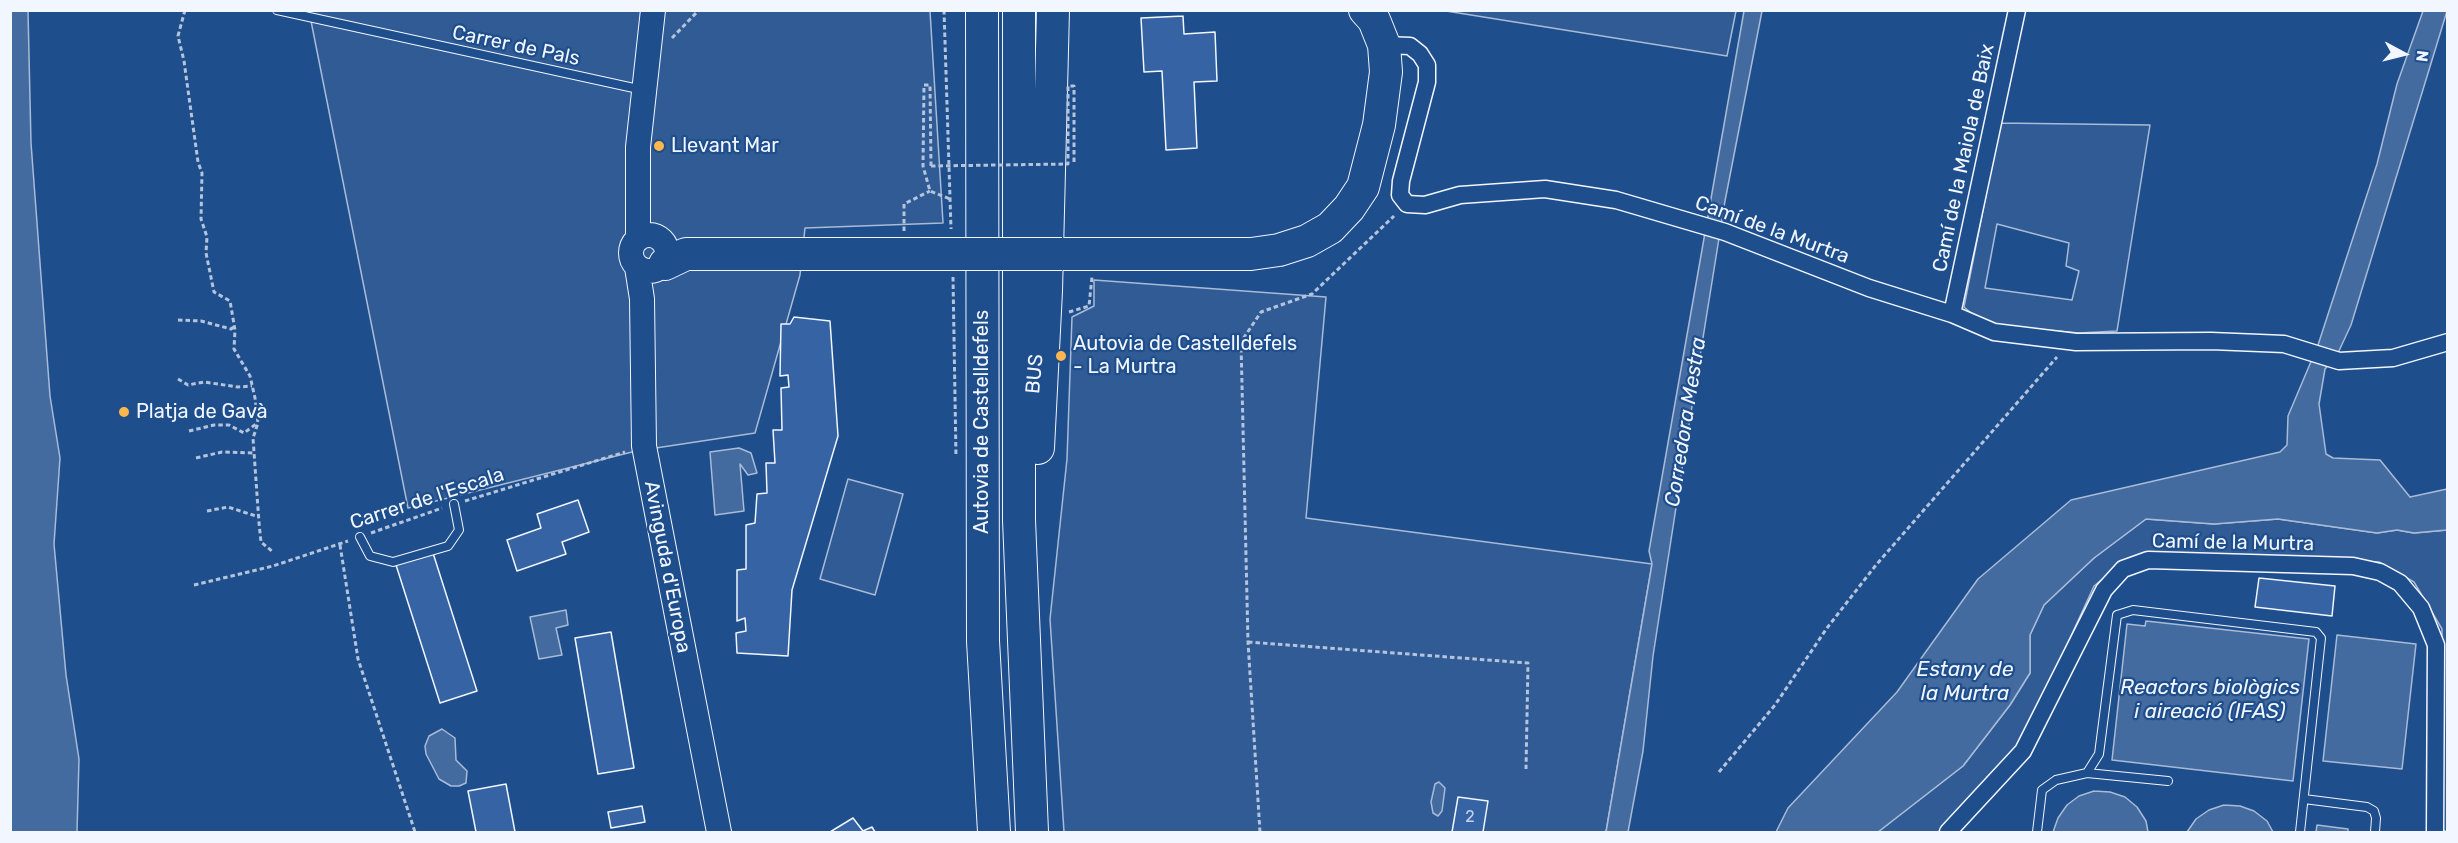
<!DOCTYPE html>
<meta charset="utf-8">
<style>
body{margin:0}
#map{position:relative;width:2458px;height:843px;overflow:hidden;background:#1f4e8c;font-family:Rubik,sans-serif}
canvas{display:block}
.frame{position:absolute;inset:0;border:12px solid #f2f6ff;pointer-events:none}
.north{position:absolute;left:2374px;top:24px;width:60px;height:60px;-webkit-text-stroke:4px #1f4e8c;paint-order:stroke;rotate:97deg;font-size:16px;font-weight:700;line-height:24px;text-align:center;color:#f2f6ff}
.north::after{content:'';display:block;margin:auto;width:21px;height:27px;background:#f2f6ff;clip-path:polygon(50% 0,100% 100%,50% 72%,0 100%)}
</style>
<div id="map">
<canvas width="2458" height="843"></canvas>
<div class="frame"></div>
<div class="north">N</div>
</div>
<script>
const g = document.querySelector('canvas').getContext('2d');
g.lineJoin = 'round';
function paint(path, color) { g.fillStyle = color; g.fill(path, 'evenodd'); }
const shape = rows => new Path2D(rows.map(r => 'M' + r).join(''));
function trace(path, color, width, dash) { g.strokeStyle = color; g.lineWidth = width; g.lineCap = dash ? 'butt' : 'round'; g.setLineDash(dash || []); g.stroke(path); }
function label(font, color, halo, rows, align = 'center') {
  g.font = font + ' Rubik,sans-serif'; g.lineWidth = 4.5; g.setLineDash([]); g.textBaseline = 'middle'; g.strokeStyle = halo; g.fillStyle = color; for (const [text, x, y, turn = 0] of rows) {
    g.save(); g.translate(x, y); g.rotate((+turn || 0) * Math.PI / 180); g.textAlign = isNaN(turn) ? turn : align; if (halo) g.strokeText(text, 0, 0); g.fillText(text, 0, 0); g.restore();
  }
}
const built = shape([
 [309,11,930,11,943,223,805,228,800,275,755,433,636,451,408,508,309,11],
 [1446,11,1736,10,1736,11,1727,56,1446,11],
 [2000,123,2150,125,2117,331,2079,333,1984,324,1964,307,2000,123],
 [1997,224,2069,243,2066,266,2079,271,2072,300,1985,288,1997,224],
 [1094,280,1326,297,1306,518,1652,564,1606,832,1064,832,1050,619,1067,459,1072,317,1094,306,1094,280],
 [848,479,903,494,875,595,820,579,848,479],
 [2146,519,2214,524,2278,519,2377,533,2397,530,2414,533,2447,530,2447,832,2441,829,2442,629,2414,582,2379,562,2157,556,2124,561,2094,586,2021,745,1938,832,1878,832,1963,766,2010,705,2030,673,2030,635,2044,605,2094,558,2146,519]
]);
const water = shape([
 [10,11,28,11,31,143,50,396,60,458,54,544,66,675,79,759,77,832,11,832,10,11],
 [1744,11,1762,11,1725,201,1684,456,1653,656,1643,751,1628,832,1606,832,1652,564,1649,551,1744,11],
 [2423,11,2447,11,2351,325,2338,353,2325,369,2319,404,2326,454,2333,458,2380,460,2410,497,2447,489,2447,530,2414,533,2397,530,2377,533,2278,519,2214,524,2146,519,2094,558,2044,605,2030,635,2030,673,2010,705,1963,766,1878,832,1776,832,1788,808,1897,692,1978,579,2071,500,2280,452,2287,445,2288,416,2318,345,2377,164,2397,84,2423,11],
 [739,448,751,453,757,473,748,475,740,464,744,511,715,515,710,452,739,448],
 [566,610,568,625,556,628,562,655,539,659,530,617,566,610],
 [2146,621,2309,639,2293,781,2112,760,2127,624,2145,626,2146,621],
 [2337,635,2416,644,2402,769,2323,761,2337,635],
 [442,729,455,738,456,760,467,771,466,783,459,786,451,786,439,779,426,754,425,746,429,736,442,729],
 [1439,782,1445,788,1442,811,1438,816,1433,813,1431,802,1435,784,1439,782],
 [2094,791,2110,792,2125,797,2137,807,2146,821,2148,832,2053,832,2058,818,2067,805,2079,796,2094,791],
 [2224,805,2240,806,2254,811,2267,821,2273,832,2187,832,2196,819,2209,810,2224,805],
 [2317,825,2348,829,2348,832,2316,832,2317,825]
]);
const building = shape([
 [1183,16,1184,34,1215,32,1217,81,1194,82,1197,148,1166,150,1162,71,1144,72,1141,18,1183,16],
 [794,317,830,321,838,436,792,590,788,656,737,653,736,633,746,631,745,618,737,621,737,570,746,569,746,525,755,523,757,494,767,493,766,463,775,463,773,430,782,430,781,388,789,387,788,375,780,376,781,324,790,324,794,317],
 [578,500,589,532,562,542,566,554,517,571,507,540,541,528,537,514,578,500],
 [433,553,477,691,440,703,396,565,433,553],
 [2259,578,2335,586,2332,616,2255,607,2259,578],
 [611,632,634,768,598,774,575,638,611,632],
 [506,784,515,832,476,832,468,791,506,784],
 [1458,797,1488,801,1483,832,1452,832,1458,797],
 [642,806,645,822,611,828,608,812,642,806],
 [853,818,863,831,872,827,875,832,830,832,853,818]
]);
const path = shape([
 [185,10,178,36,184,61,198,162,202,173,201,219,207,237,206,253,214,292,230,301,235,330,234,349,250,376,255,398,258,423,253,438,259,523,261,542,273,552],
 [944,10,951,229],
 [672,38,699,10],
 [931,166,930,85,924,85,923,166,930,191,950,199],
 [904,231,904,204,930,191],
 [953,277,956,457],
 [1069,312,1089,306,1092,277],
 [178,320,201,321,231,329,235,326],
 [178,379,188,385,204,382,238,387,252,386],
 [189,431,214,425,229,425,244,433,256,424],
 [196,458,222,452,255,453],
 [465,501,625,452],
 [207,511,228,507,259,517],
 [371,533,442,508],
 [340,545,358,659,415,832],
 [194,585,273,566,348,541],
 [1248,642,1528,663,1526,769],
 [1719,772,1775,705,1827,628,1876,565,2057,357],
 [1260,832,1248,642,1241,342,1261,312,1312,294,1394,216]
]);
const lane = shape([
 [277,10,643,90],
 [360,537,370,556,393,562,448,546,459,530,454,504],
 [2087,773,2168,781],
 [2304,799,2367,807,2374,811,2376,818,2375,832],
 [2037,832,2042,790,2056,780,2087,773,2099,754,2117,615,2133,610,2316,632,2321,638,2300,832]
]);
const street = shape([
 [1384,45,1410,46,1420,54,1427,65,1427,82,1401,181,1400,195,1407,204,1425,205,1460,195,1545,189,1616,200,1725,232,1869,288,1952,314,1994,332,2076,342,2211,341,2284,344,2339,361,2393,358,2448,342],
 [1952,314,2017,10],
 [1948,832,2023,751,2104,590,2123,569,2148,560,2353,566,2380,572,2400,583,2421,608,2436,645,2435,832]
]);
const secondary = shape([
 '631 253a18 18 0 1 1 36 0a18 18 0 1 1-36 0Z',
 [638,239,638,147,653,10],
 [637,267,642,299,644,446,719,832]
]);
const highway = shape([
 [982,10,983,641,994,832],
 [1019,10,1019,520,1032,832],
 [1062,254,1251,254,1279,250,1307,241,1330,228,1349,208,1363,187,1379,125,1386,72,1384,45,1374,20,1365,10],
 [665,264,686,254,928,254],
 [1038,448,1046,291,1053,10]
]);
const pathBridge = shape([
 [931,166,1068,164,1068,86,1074,86,1074,165]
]);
const highwayBridge = shape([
 [928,254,1062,254]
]);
const markers = [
 [659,146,6,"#ffb74d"],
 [1061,356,6,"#ffb74d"],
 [124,412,6,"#ffb74d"]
];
const numberNames = [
 ["2",1470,817]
];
const streetNames = [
 ["Carrer de Pals",516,46,12],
 ["Camí de la Maiola de Baix",1964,158,-78],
 ["Camí de la Murtra",1772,230,20],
 ["BUS",1035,374,-85],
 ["Autovia de Castelldefels",982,422,-90],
 ["Carrer de l'Escala",427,499,-18],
 ["Camí de la Murtra",2233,543,1],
 ["Avinguda d'Europa",667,567,79]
];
const poiNames = [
 ["Llevant Mar",671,146],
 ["Autovia de Castelldefels",1073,344],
 ["- La Murtra",1073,367],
 ["Platja de Gavà",136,412]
];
const waterNames = [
 ["Corredora Mestra",1686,422,-81],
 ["Estany de",1965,670],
 ["la Murtra",1965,694],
 ["Reactors biològics",2210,688],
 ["i aireació (IFAS)",2210,712]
];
paint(built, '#305b95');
trace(built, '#a8bbd7', 1.5);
paint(water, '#446ba0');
trace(water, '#a8bbd7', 1.5);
paint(building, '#3563a3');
trace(building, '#f2f6ff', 1.5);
trace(lane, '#f2f6ff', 10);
trace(street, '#f2f6ff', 19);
trace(secondary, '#f2f6ff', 26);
trace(highway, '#f2f6ff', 34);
trace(path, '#b3c4dc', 3, [4.5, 3]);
trace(lane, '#1f4e8c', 8);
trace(street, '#1f4e8c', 16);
trace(secondary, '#1f4e8c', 24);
trace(highway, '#1f4e8c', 32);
trace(highwayBridge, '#f2f6ff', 34, []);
trace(pathBridge, '#b3c4dc', 3, [4.5, 3]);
trace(highwayBridge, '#1f4e8c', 32);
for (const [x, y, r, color] of markers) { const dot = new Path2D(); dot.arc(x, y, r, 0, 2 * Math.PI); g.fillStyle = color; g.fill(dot); trace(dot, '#1f4e8c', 2); }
label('16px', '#c3d1e8', null, numberNames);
label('20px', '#f2f6ff', '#1f4e8c', streetNames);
label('20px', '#f2f6ff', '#1f4e8c', poiNames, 'left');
label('italic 21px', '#f2f6ff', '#1f4e8c', waterNames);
</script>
